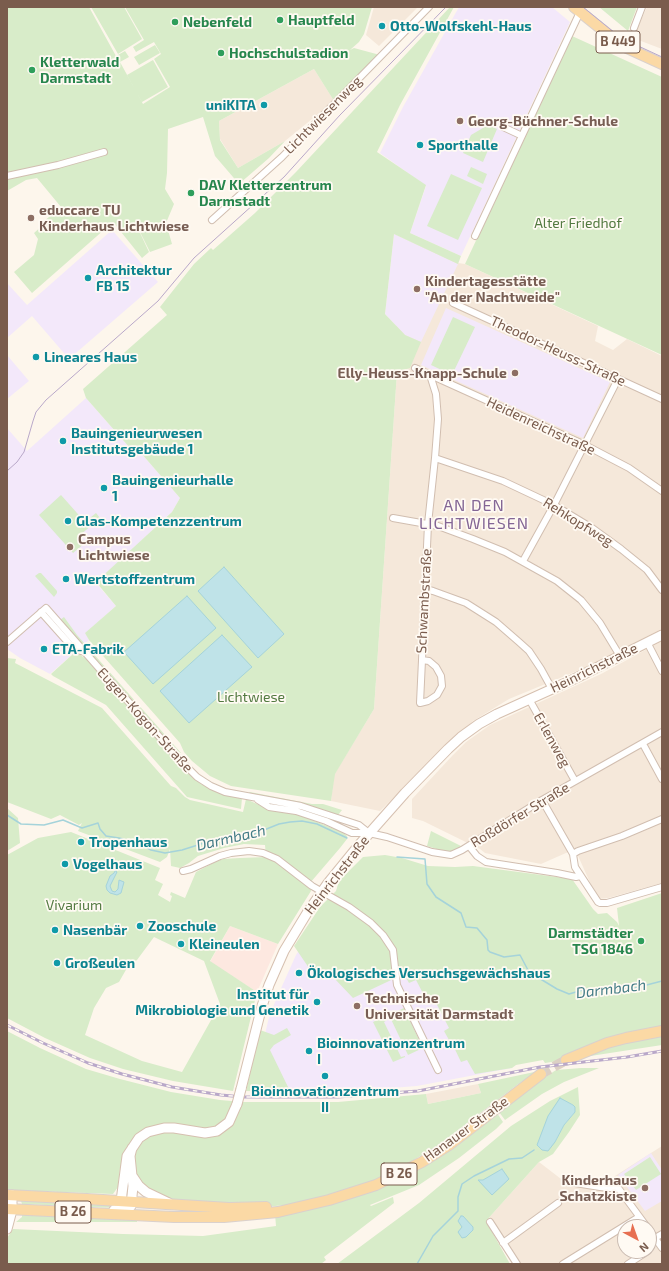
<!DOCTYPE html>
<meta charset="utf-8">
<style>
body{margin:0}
#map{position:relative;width:669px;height:1271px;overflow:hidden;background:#fdf6ec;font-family:"Exo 2",sans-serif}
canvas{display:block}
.frame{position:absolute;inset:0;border:8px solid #7a5c4d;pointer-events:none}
.north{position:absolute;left:617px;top:1219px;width:40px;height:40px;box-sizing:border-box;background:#fffaf3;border:1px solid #cabbb1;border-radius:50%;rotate:139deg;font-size:11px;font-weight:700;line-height:16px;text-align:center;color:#7a5c4d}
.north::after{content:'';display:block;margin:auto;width:14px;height:18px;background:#e76f51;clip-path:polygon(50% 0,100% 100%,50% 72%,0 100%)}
</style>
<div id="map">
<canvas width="669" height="1271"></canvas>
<div class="frame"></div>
<div class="north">N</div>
</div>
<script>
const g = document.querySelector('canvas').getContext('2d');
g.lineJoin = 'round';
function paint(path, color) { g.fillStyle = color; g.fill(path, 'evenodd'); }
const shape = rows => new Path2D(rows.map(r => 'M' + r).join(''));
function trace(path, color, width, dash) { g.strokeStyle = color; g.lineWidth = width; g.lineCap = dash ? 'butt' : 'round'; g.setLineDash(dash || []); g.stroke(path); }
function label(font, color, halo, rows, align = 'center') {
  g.font = font + ' "Exo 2",sans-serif'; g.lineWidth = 3.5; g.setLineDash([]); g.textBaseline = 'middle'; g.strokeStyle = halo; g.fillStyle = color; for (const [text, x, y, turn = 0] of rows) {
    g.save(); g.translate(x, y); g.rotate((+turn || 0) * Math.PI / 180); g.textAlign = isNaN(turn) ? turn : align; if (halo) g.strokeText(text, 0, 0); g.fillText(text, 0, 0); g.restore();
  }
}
const residential = shape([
 [374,7,418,7,379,46,366,35],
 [647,7,662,7,662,49,633,38],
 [314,69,334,101,285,141,238,168,220,139,219,121],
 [394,234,458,263,465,264,598,326,595,341,613,350,627,339,662,356,662,629,589,666,509,699,473,721,380,811,331,801,334,775,374,709,397,372],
 [662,641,662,883,608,898,599,899,596,896,575,849,541,864,485,853,480,849,423,821,412,818,412,799,453,755,466,742,490,725,601,674],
 [478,1084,481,1093,428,1104,426,1094],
 [662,1146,662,1264,514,1264,486,1221,539,1162,565,1182,593,1190],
 [625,1227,649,1227,649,1251,625,1251]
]);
const commercial = shape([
 [230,926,278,944,257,992,210,962]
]);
const education = shape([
 [459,7,552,7,570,22,461,256,410,233,426,186,380,153,403,107],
 [112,230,158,282,69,359,32,316,7,338,7,283,27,305],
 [394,234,458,264,421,342,405,335,385,314],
 [446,308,610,382,583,438,421,365],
 [7,355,29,381,7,399],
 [86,398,137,456,141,453,180,498,172,512,96,583,116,606,86,633,89,640,50,674,20,658,7,649,7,428,27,451],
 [329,903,350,912,512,1068,417,1086,337,1092,301,1093,252,1090,269,1017,278,995,296,955],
 [651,1153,662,1170,662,1201,645,1211,618,1175]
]);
const green = shape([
 [7,7,89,7,116,56,125,51,129,57,120,62,143,104,170,87,154,59,161,54,154,42,136,52,133,47,144,40,125,7,372,7,364,34,359,42,350,50,354,48,380,55,334,101,314,69,219,121,220,140,238,168,285,141,269,158,239,184,215,156,203,117,168,129,167,173,165,189,174,204,166,223,172,244,150,252,134,220,149,252,142,258,113,222,32,293,14,272,34,255,38,239,34,233,44,224,43,222,61,207,37,178,26,180,7,191],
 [91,7,124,7,142,39,118,54],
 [450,7,454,7,400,105,377,152,426,185,410,233,461,256,458,264,394,234,385,314,405,335,421,342,410,368,397,372,374,709,335,774,331,801,231,786,210,776,192,761,184,752,180,743,89,640,85,633,116,606,96,582,172,512,180,498,141,453,137,456,86,398,83,389,167,315,160,307,194,264,211,248,213,250,255,213,296,172],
 [599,7,637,7,628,31],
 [572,36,662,77,662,355,465,264],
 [155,45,160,53,139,65,134,57],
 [153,60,168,87,142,102,127,75],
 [488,125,497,129,483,162,463,153,471,135],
 [471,167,487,174,483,184,467,176],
 [451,174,482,188,458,240,427,226],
 [453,317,475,327,452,375,431,365],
 [61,495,85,522,96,513,100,518,79,536,85,543,73,553,39,515],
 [39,573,41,573,57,591,57,593,54,597,35,576],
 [64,617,77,635,181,753,177,753,60,620],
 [74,653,79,654,86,659,187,772,201,784,213,790,226,795,242,798,241,809,187,797,106,705,53,676,51,674],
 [7,658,16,659,15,663,102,708,171,786,176,788,185,797,190,800,243,812,246,799,266,808,303,816,344,833,347,836,347,839,340,848,310,883,311,891,278,944,230,926,210,961,257,992,233,1091,173,1081,123,1069,90,1058,45,1038,7,1018,7,855,38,838,71,832,160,868,155,880,163,884,158,895,170,902,172,896,170,895,171,892,185,898,196,872,215,862,223,859,240,858,266,857,265,845,244,844,224,848,198,856,189,863,180,868,171,866,170,849,167,857,160,862,78,831,82,823,79,825,60,815,51,819,7,802],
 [154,937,204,961,220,1004,182,1072,142,1061,85,1035,94,1008,106,988,119,982,127,968,137,960],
 [250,792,312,804,323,804,342,810,338,815,297,803,247,794],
 [7,808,18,818,20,843,7,851],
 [431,831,463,847,458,850,446,852,427,846],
 [385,855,402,858,428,866,455,867,473,866,572,879,593,909,598,914,607,913,617,922,619,926,617,908,662,893,662,1045,545,1063,543,1060,516,1065,512,1068,475,1074,467,1060,461,1062,450,1039,449,1040,444,1031,449,1028,433,997,426,999,416,980,409,983,404,974,353,998,334,978,311,971,294,946,320,907,336,891,339,881,363,857],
 [404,1008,423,1048,408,1055,389,1015],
 [385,1016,387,1020,384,1022,401,1057,405,1056,405,1057,393,1062,373,1022],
 [287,1028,291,1035,274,1045,270,1050,289,1089,288,1092,246,1091,260,1030,274,1035],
 [7,1031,40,1048,86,1069,120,1079,171,1092,220,1100,243,1102,338,1102,426,1094,428,1104,481,1093,478,1084,539,1071,521,1082,437,1146,407,1164,375,1180,325,1196,319,1202,253,1208,165,1199,147,1190,124,1156,120,1168,118,1187,113,1194,7,1190],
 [581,1068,599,1068,564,1082,542,1094,505,1120,499,1112,544,1078,556,1070],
 [578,1087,580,1115,569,1132,553,1154,539,1162,486,1221,510,1264,337,1264,419,1203,511,1126,550,1101],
 [560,1099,573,1105,575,1112,564,1125,555,1142],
 [497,1113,503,1122,496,1129,459,1158,419,1185,370,1205,371,1206,393,1197,394,1203,324,1257,326,1260,321,1264,7,1264,7,1238,13,1229,123,1234,203,1236,276,1226,275,1214,355,1196],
 [650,1157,661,1174,636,1190,624,1174],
 [21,1201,116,1205,116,1208,22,1204],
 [22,1212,137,1217,137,1222,16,1222,22,1217]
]);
const water = shape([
 [224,567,284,634,258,658,198,591,224,567],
 [187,596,216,628,153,684,124,652,187,596],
 [222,635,252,667,189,723,160,691,222,635],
 [119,864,116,872,117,872,110,886,112,891,115,892,118,889,119,880,124,882,121,893,117,895,110,893,107,890,106,886,110,876,114,873,119,864],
 [560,1098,573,1105,575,1107,575,1112,564,1125,555,1142,548,1151,542,1150,537,1145,548,1116,560,1098],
 [502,1169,509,1179,492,1195,478,1180,483,1180,502,1169],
 [461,1216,463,1216,473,1227,473,1230,466,1237,462,1238,458,1232,462,1227,458,1221,461,1216]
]);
const stream = shape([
 [7,815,21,824,44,825,63,820,82,828,98,823,100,829,106,836,119,838,123,839,128,844,137,844,144,846,151,850,165,853,182,850,223,837,254,834,279,824,290,822,302,821,317,824,347,838],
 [397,857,425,859,427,884,436,897,461,913,466,927,477,928,487,940,488,950,490,952,504,957,520,955,529,972,557,989,569,994,583,990,593,992,635,988,662,981],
 [417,1264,433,1236,458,1211,458,1197,462,1184,474,1176,509,1159,522,1158,534,1150]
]);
const primaryTunnel = shape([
 [541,1074,566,1060]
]);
const street = shape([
 [634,28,642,7],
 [503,127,518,134],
 [7,176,58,165,104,152],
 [212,220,282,157,429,7],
 [475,236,580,12],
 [453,303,662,399],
 [415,368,585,445,629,468,662,491],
 [435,458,503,481,554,505,592,528,621,549,647,570,662,590],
 [393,518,438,526,473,539,505,552,557,581,581,600,600,623,620,656],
 [523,561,554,505,618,379],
 [425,589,433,591,466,603,496,622,519,642,529,651,541,669,552,689],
 [41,612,74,649,84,652],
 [7,642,46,608,179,759,197,777,211,786,225,792,301,806,313,810,359,825,369,833],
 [647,642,662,671],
 [422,660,428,524,435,458,438,419,436,394,430,375],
 [422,660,429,661,436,667,441,676,442,686,437,695,428,701,420,703,422,660],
 [529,699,575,781],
 [643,744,662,779],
 [258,800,269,807,296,811,326,821,352,833,369,833,387,837,432,852,451,855,462,850,542,800,662,732],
 [542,800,573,854,575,867,598,902,600,903,607,903,662,887],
 [469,846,477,856,486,862,557,873,576,877,580,876],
 [573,854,578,851,622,836,662,819],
 [183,871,191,869,220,856,231,853,249,851,263,853,277,859,312,886,349,907,371,923,383,935,393,950,397,985,438,1070],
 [569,1182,600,1187,619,1189,647,1227],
 [490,1222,517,1264],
 [649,1230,662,1248],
 [655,1238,662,1234],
 [503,1243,558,1203],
 [563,1264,639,1217],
 [628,1264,648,1251]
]);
const secondary = shape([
 [241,1089,262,1006,269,985,284,951,307,913,328,883,359,845,405,793,448,749,461,737,479,724,497,714,572,680,662,635],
 [133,1177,139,1186,146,1192,169,1203],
 [121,1201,127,1156,139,1138,148,1132,164,1128,174,1128,205,1133,217,1131,229,1122,237,1104],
 [114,1210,127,1210,131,1206,133,1186,130,1156,132,1148],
 [7,1229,12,1210,12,1195]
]);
const primary = shape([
 [574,7,615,40,627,48,662,64],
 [566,1060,607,1043,626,1038,662,1031],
 [7,1195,87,1199,229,1208,266,1207],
 [7,1209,174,1217,224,1217,278,1212,329,1200,376,1185,422,1162,449,1145,541,1074]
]);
const tram = shape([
 [583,7,621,38,662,57],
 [7,471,17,462,24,452,33,421,36,412,46,400,158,301,194,258,284,177,340,115,446,7]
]);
const rail = shape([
 [7,1025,43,1043,88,1063,122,1074,172,1087,221,1095,243,1097,338,1097,418,1091,540,1067,627,1057,662,1051]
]);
const secondaryBridge = shape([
 [237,1104,241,1089]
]);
const markers = [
 [280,20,4,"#2e9e5b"],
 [175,22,4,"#2e9e5b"],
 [382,26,4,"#0f9aa8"],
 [221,53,4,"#2e9e5b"],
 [32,70,4,"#2e9e5b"],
 [264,105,4,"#0f9aa8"],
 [460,121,4,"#8d6e63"],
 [420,145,4,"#0f9aa8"],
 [191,193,4,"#2e9e5b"],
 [31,218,4,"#8d6e63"],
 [88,278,4,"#0f9aa8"],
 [417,289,4,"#8d6e63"],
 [36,357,4,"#0f9aa8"],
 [515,373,4,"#8d6e63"],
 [63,441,4,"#0f9aa8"],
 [104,488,4,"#0f9aa8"],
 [68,521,4,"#0f9aa8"],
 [70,547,4,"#8d6e63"],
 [66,579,4,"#0f9aa8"],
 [44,649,4,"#0f9aa8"],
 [81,842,4,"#0f9aa8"],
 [65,864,4,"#0f9aa8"],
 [140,926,4,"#0f9aa8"],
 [55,930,4,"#0f9aa8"],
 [641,941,4,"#2e9e5b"],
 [181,944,4,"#0f9aa8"],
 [57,963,4,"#0f9aa8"],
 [299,973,4,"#0f9aa8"],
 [317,1002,4,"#0f9aa8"],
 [357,1006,4,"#8d6e63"],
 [309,1051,4,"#0f9aa8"],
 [325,1076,4,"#0f9aa8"],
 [645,1188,4,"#8d6e63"]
];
const shields = [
 [618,42,44],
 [399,1174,36],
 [73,1212,36]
];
const shieldNames = [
 ["B 449",618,42],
 ["B 26",399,1174],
 ["B 26",73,1212]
];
const leisureNames = [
 ["Hauptfeld",288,20],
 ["Nebenfeld",183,22],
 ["Hochschulstadion",229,53],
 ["Kletterwald",40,62],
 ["Darmstadt",40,78],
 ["DAV Kletterzentrum",199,185],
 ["Darmstadt",199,201],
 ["Darmstädter",633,933,"right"],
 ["TSG 1846",633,949,"right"]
];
const cultureNames = [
 ["Otto-Wolfskehl-Haus",390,26],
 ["uniKITA",256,105,"right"],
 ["Sporthalle",428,145],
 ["Architektur",96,270],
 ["FB 15",96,286],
 ["Lineares Haus",44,357],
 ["Bauingenieurwesen",71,433],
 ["Institutsgebäude 1",71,449],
 ["Bauingenieurhalle",112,480],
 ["1",112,496],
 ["Glas-Kompetenzzentrum",76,521],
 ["Wertstoffzentrum",74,579],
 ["ETA-Fabrik",52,649],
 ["Tropenhaus",89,842],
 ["Vogelhaus",73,864],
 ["Zooschule",148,926],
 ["Nasenbär",63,930],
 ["Kleineulen",189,944],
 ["Großeulen",65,963],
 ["Ökologisches Versuchsgewächshaus",307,973],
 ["Institut für",309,994,"right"],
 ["Mikrobiologie und Genetik",309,1010,"right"],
 ["Bioinnovationzentrum",317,1043],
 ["I",317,1059],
 ["Bioinnovationzentrum",325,1091,"center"],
 ["II",325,1107,"center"]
];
const streetNames = [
 ["Lichtwiesenweg",323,115,-45],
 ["Theodor-Heuss-Straße",558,351,25],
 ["Heidenreichstraße",541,426,25],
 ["Rehkopfweg",578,522,32],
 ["Schwambstraße",424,601,-87],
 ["Heinrichstraße",594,668,-26],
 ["Eugen-Kogon-Straße",145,720,48],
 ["Erlenweg",552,740,61],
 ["Roßdörfer Straße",520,815,-31],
 ["Heinrichstraße",337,875,-52],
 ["Hanauer Straße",466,1129,-36]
];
const educationNames = [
 ["Georg-Büchner-Schule",468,121],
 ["educcare TU",39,210],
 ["Kinderhaus Lichtwiese",39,226],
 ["Kindertagesstätte",425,281],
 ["\"An der Nachtweide\"",425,297],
 ["Elly-Heuss-Knapp-Schule",507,373,"right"],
 ["Campus",78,539],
 ["Lichtwiese",78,555],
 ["Technische",365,998],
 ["Universität Darmstadt",365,1014],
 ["Kinderhaus",637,1180,"right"],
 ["Schatzkiste",637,1196,"right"]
];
const parkNames = [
 ["Alter Friedhof",578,223],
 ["Lichtwiese",251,697],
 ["Vivarium",74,905]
];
const waterNames = [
 ["Darmbach",231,838,-13],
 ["Darmbach",611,989,-7]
];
const quarterNames = [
 ["AN DEN",474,506],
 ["LICHTWIESEN",474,524]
];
paint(residential, '#f5e8da');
paint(commercial, '#fde8e0');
paint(education, '#f3e8fa');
paint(green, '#d8ecc9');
paint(water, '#bfe3e8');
trace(water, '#a5d3da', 1);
trace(stream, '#a5d3da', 1.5);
trace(primaryTunnel, '#dcd0c4', 10, [10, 5]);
trace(street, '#d1beb0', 8);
trace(secondary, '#d6c0b0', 11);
trace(primary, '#dad1cd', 12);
trace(street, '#fff', 6);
trace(secondary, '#fff', 9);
trace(primary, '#fbd9a5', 10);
trace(tram, '#b9a8c9', 1);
trace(rail, '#b9a8c9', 3);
trace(rail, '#fffaf3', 1.5, [4.5]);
trace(secondaryBridge, '#d6c0b0', 11, []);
trace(secondaryBridge, '#fff', 9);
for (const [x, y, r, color] of markers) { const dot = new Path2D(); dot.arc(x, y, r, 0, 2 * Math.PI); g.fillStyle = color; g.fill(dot); trace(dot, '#fffaf3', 1.5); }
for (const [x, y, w] of shields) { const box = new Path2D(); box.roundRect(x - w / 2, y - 11, w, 22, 3); g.fillStyle = '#fffaf3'; g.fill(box); trace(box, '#7a5c4d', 1); }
label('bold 13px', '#7a5c4d', null, shieldNames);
label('bold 14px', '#27864d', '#fffaf3', leisureNames, 'left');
label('bold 14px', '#0d838f', '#fffaf3', cultureNames, 'left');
label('14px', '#7a5c4d', '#fffaf3', streetNames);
label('bold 14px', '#785e54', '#fffaf3', educationNames, 'left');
label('14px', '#537a41', '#fffaf3', parkNames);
label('italic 15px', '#437c86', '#fffaf3', waterNames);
g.letterSpacing = '1px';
label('16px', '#846695', '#fffaf3', quarterNames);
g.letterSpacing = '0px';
</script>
